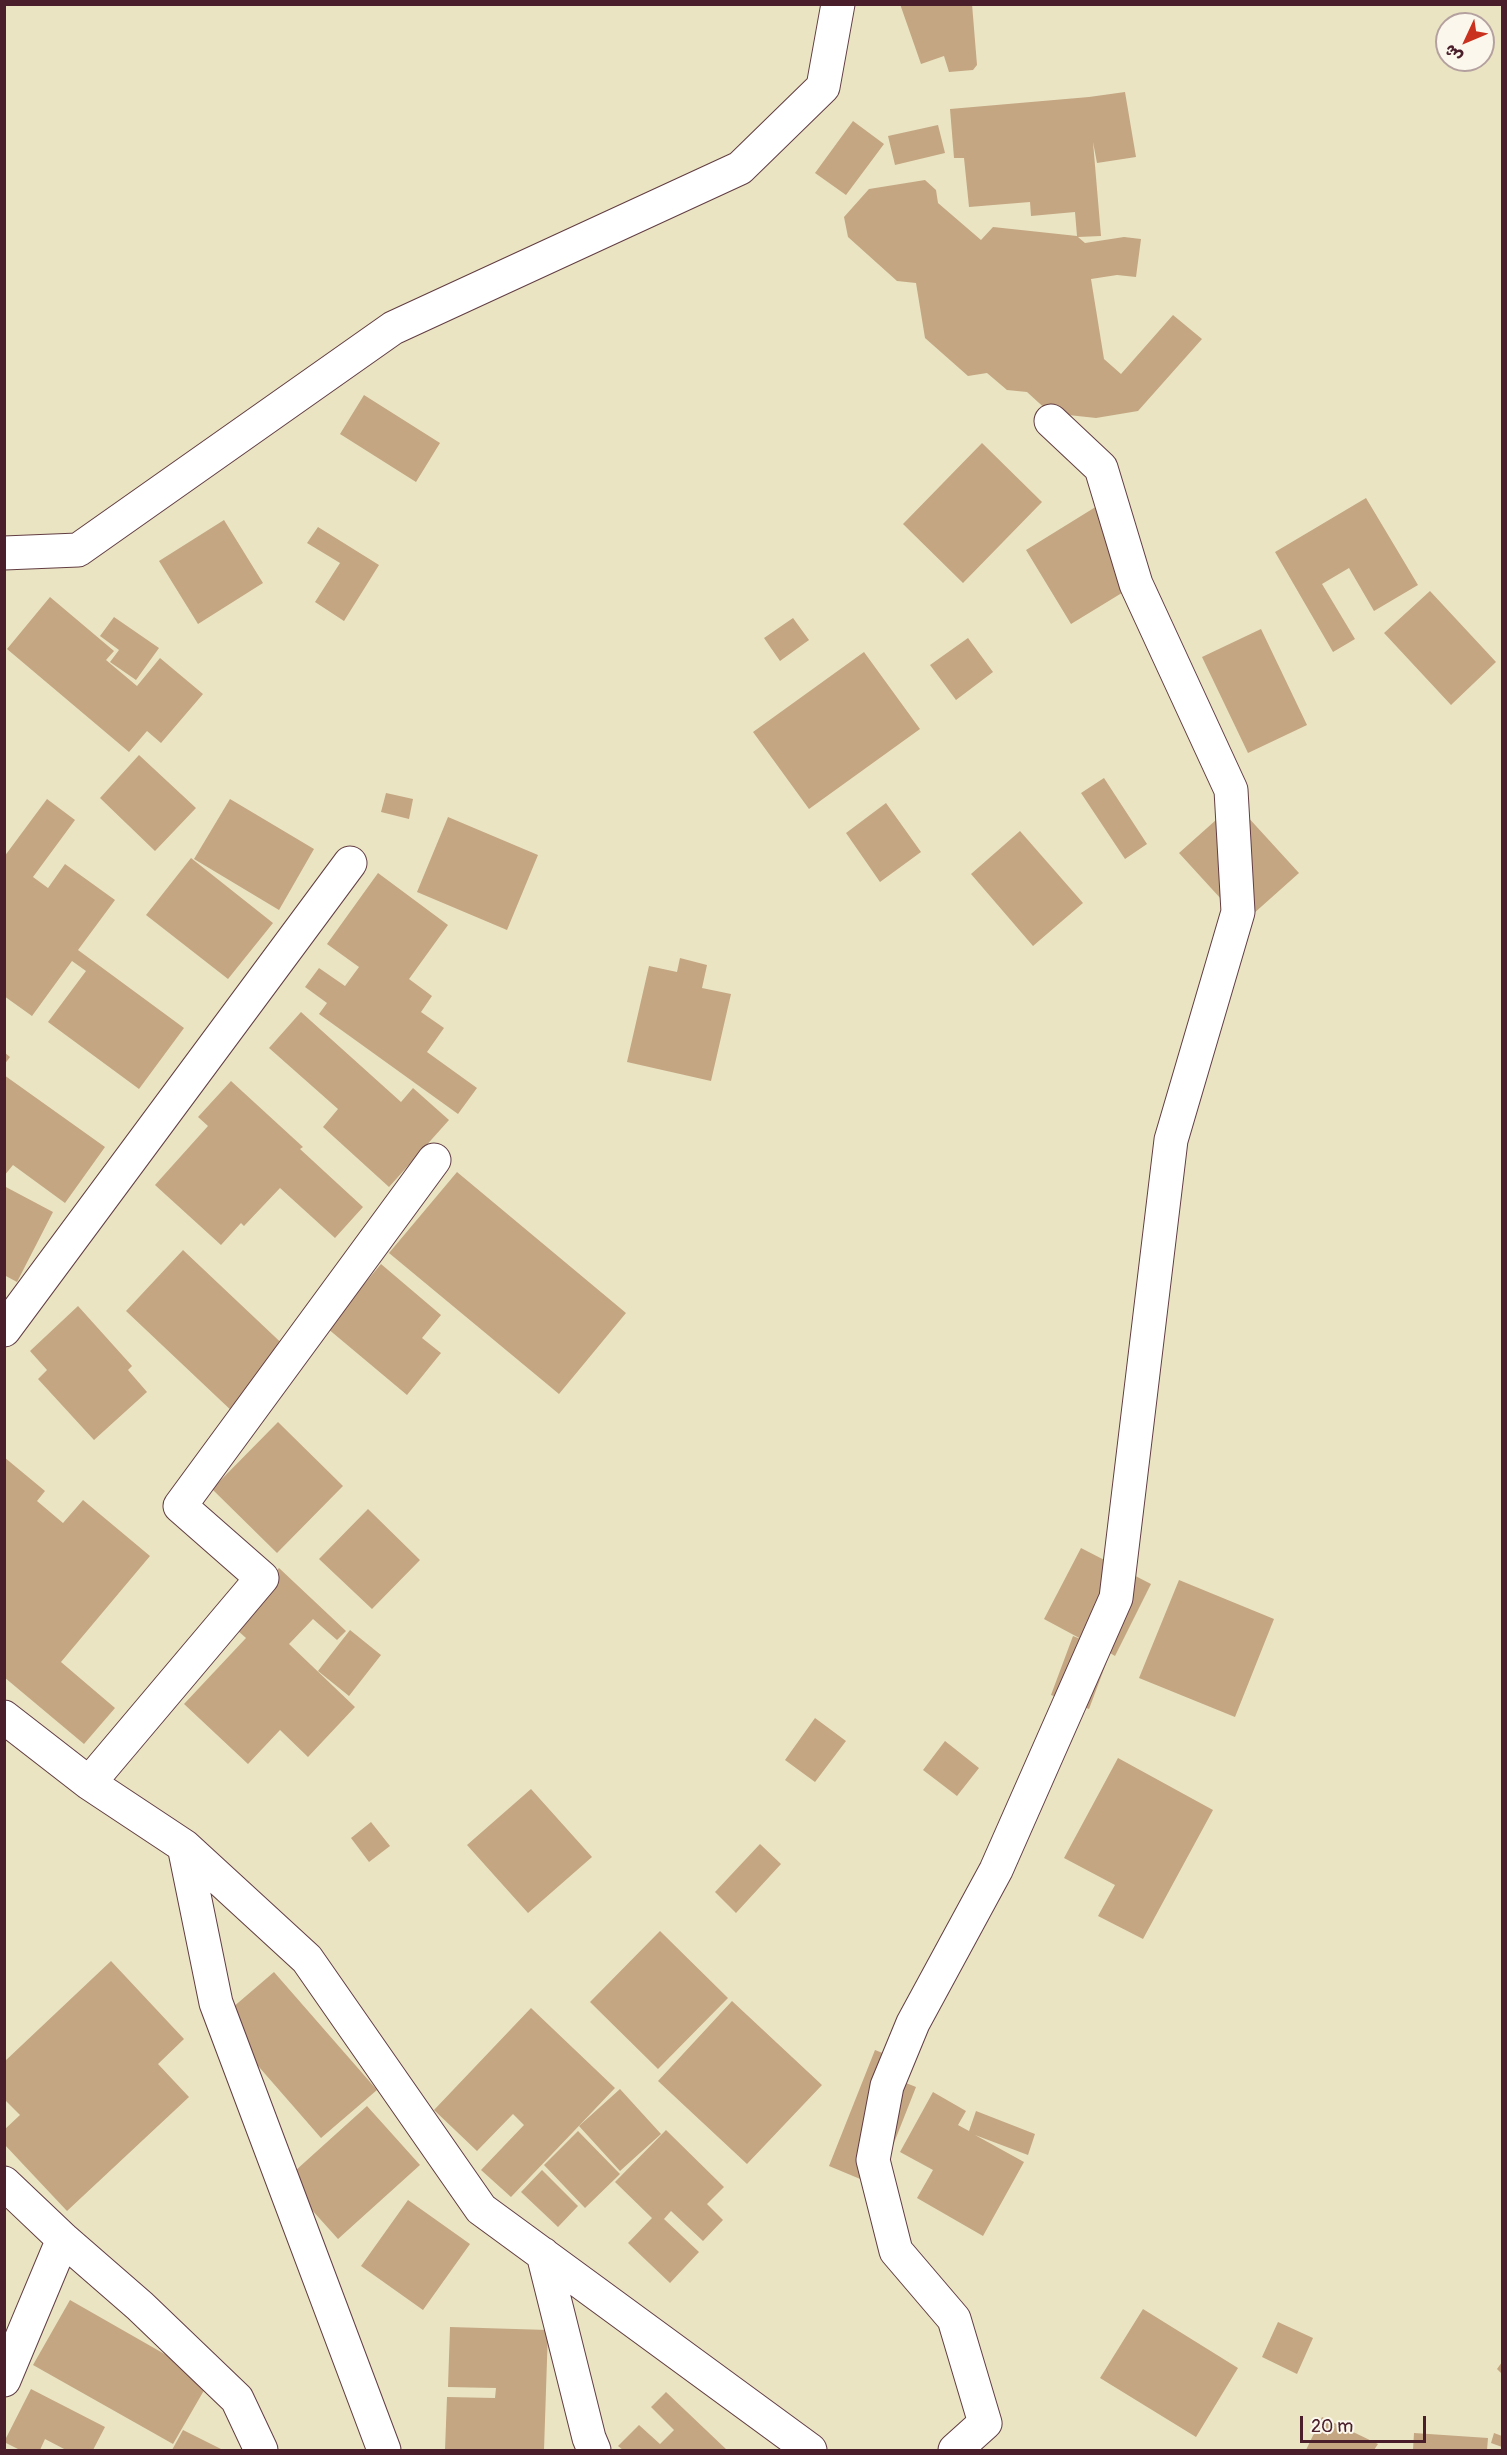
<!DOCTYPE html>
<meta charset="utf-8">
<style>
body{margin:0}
#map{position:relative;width:1507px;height:2455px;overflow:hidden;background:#eae4c3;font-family:Pangolin,"Playpen Sans Arabic",sans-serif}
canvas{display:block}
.frame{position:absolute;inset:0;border:6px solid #4a1f2b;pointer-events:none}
.north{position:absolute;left:1435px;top:12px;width:60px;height:60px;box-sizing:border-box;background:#fbf7ec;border:2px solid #b4a19f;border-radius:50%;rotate:226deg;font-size:16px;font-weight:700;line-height:24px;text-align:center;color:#4a1f2b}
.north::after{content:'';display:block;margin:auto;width:21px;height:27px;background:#c8321e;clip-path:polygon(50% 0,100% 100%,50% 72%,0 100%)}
.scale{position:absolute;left:1300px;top:2416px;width:126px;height:27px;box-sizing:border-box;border:3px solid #4a1f2b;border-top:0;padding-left:8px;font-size:18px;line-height:21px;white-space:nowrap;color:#4a1f2b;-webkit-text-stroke:4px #fbf7ec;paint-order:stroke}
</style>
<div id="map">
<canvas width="1507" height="2455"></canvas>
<div class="frame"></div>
<div class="north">ش</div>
<div class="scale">20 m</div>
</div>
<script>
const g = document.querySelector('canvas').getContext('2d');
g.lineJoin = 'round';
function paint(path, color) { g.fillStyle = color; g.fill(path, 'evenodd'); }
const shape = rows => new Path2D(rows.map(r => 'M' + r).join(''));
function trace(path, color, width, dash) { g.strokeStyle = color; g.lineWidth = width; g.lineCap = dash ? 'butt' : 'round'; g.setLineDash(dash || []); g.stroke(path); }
const building = shape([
 [900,4,972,4,977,65,973,70,949,72,944,56,921,64],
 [1125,92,1136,157,1097,163,1093,142,1101,236,1078,237,1085,243,1124,237,1141,239,1136,277,1117,275,1091,279,1104,359,1121,374,1173,315,1202,339,1138,411,1096,418,1050,413,1027,392,1007,390,987,373,968,376,925,338,916,283,897,281,848,237,844,217,869,189,925,180,936,190,938,203,981,240,993,227,1077,236,1075,212,1031,216,1030,202,969,207,964,158,954,158,950,109,1089,97],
 [853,121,884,144,846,195,815,173],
 [938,125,945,153,895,165,888,136],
 [364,395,440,443,416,482,340,434],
 [982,443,1042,502,963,583,903,524],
 [1366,498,1418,585,1374,611,1349,568,1322,584,1355,639,1333,652,1275,552],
 [1102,503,1148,577,1071,624,1026,550],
 [224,520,263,583,198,624,159,561],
 [318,527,379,565,344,621,315,602,340,563,307,543],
 [1430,591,1496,662,1451,705,1384,633],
 [50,597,114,651,106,660,137,686,160,658,203,694,161,743,147,731,129,752,7,649],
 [114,617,159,648,136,680,110,662,119,650,100,636],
 [793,618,809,640,780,661,764,638],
 [1261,629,1307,725,1248,753,1202,657],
 [968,638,993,672,956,700,930,665],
 [864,652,920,729,809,809,753,732],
 [139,755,196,808,155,851,100,798],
 [1104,778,1147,844,1125,859,1081,793],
 [386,793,413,799,409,819,381,812],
 [47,799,75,820,33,877,48,888,65,864,115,900,78,950,184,1028,139,1089,48,1022,86,971,72,961,32,1016,4,996,4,857],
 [230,799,314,849,279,910,194,859],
 [886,803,921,852,880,882,846,833],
 [1235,803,1299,873,1243,923,1179,853],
 [448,817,538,855,507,930,417,892],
 [1020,831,1083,903,1033,946,971,874],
 [191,858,273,923,228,979,146,915],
 [378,873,448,925,409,979,432,996,421,1012,444,1028,427,1052,477,1088,458,1114,319,1014,327,1003,305,987,319,968,345,986,359,967,327,944],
 [680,958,707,965,702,988,731,994,711,1081,627,1062,649,966,677,972],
 [301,1012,401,1102,413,1088,449,1120,389,1187,323,1127,338,1109,269,1048],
 [4,1052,10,1057,4,1065],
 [4,1075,105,1147,65,1203,13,1165,4,1176],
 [231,1081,303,1147,300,1149,363,1207,335,1238,280,1188,244,1226,241,1223,221,1245,155,1185,208,1126,198,1117],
 [457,1172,626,1313,559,1394,389,1253],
 [4,1186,53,1212,17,1282,4,1275],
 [183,1250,292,1353,235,1414,126,1311],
 [381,1264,441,1315,422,1338,441,1353,407,1395,327,1328],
 [78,1306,132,1366,128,1370,147,1392,94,1440,38,1379,47,1370,30,1351],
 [278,1422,343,1486,277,1553,212,1489],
 [4,1457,45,1491,37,1501,63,1523,83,1500,150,1556,61,1662,115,1708,84,1744,4,1677],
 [368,1509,420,1560,372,1609,319,1559],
 [1081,1548,1151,1584,1115,1656,1110,1653,1089,1709,1051,1695,1073,1636,1083,1640,1044,1619],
 [279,1568,346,1631,337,1640,313,1619,289,1644,355,1707,308,1757,280,1730,248,1764,184,1704,246,1638,228,1622],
 [1179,1580,1274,1619,1235,1717,1139,1678],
 [350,1630,381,1655,349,1696,318,1671],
 [815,1718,846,1741,815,1782,785,1760],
 [945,1741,979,1768,957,1796,923,1770],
 [1118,1758,1213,1810,1143,1939,1098,1916,1115,1885,1064,1858],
 [531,1789,592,1857,528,1913,467,1845],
 [371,1822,390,1846,369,1862,351,1838],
 [760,1844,781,1864,736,1913,715,1892],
 [660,1931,728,1998,658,2069,590,2002],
 [111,1961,184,2039,158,2064,189,2097,67,2211,4,2144,4,2130,20,2115,4,2099,4,2062],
 [274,1972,377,2090,321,2138,218,2020],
 [732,2001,822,2085,747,2164,658,2081],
 [531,2008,615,2088,511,2197,481,2170,524,2125,513,2114,477,2151,434,2110],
 [875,2050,898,2059,891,2077,916,2087,877,2186,829,2166],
 [620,2089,661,2134,620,2171,579,2126],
 [933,2092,966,2111,958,2125,969,2131,976,2111,1035,2134,1028,2155,975,2135,1024,2162,983,2236,917,2198,933,2170,900,2152],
 [367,2106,420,2165,338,2239,285,2180],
 [666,2130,724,2187,707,2204,723,2220,703,2241,671,2211,664,2219,699,2252,670,2283,628,2243,652,2218,615,2182],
 [578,2131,620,2174,585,2208,544,2165],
 [542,2170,578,2206,558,2227,521,2192],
 [408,2200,470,2244,423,2310,361,2266],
 [70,2300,210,2380,173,2444,33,2365],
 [1143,2309,1238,2368,1196,2437,1100,2378],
 [1278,2322,1313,2338,1297,2374,1262,2357],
 [450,2327,548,2330,544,2450,445,2450,447,2397,495,2398,496,2388,448,2387],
 [1502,2362,1502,2374,1497,2369],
 [31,2389,105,2427,93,2450,66,2450,45,2439,40,2450,20,2450,4,2442],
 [666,2392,727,2450,623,2450,618,2446,639,2425,660,2444,674,2430,651,2407],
 [1322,2417,1378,2444,1374,2450,1306,2450],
 [183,2430,223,2450,172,2450],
 [1414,2433,1488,2438,1487,2450,1413,2450],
 [1494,2433,1502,2436,1502,2447,1491,2443]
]);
const street = shape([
 [4,553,78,550,393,328,740,168,823,87,838,4],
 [4,1330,350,863],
 [4,1717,89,1783,184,1846,307,1959,481,2209,810,2450],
 [89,1783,262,1578,180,1506,434,1160],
 [184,1846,216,2003,384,2450],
 [4,2183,63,2239,140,2306,237,2399,261,2450],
 [543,2254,589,2438,594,2450],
 [4,2380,63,2239],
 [955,2450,985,2423,954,2319,896,2251,873,2160,887,2086,913,2023,996,1870,1116,1598,1171,1140,1238,912,1231,790,1136,584,1101,468,1051,421]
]);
paint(building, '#c4a682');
trace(street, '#623d42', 35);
trace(street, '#fff', 33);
</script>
